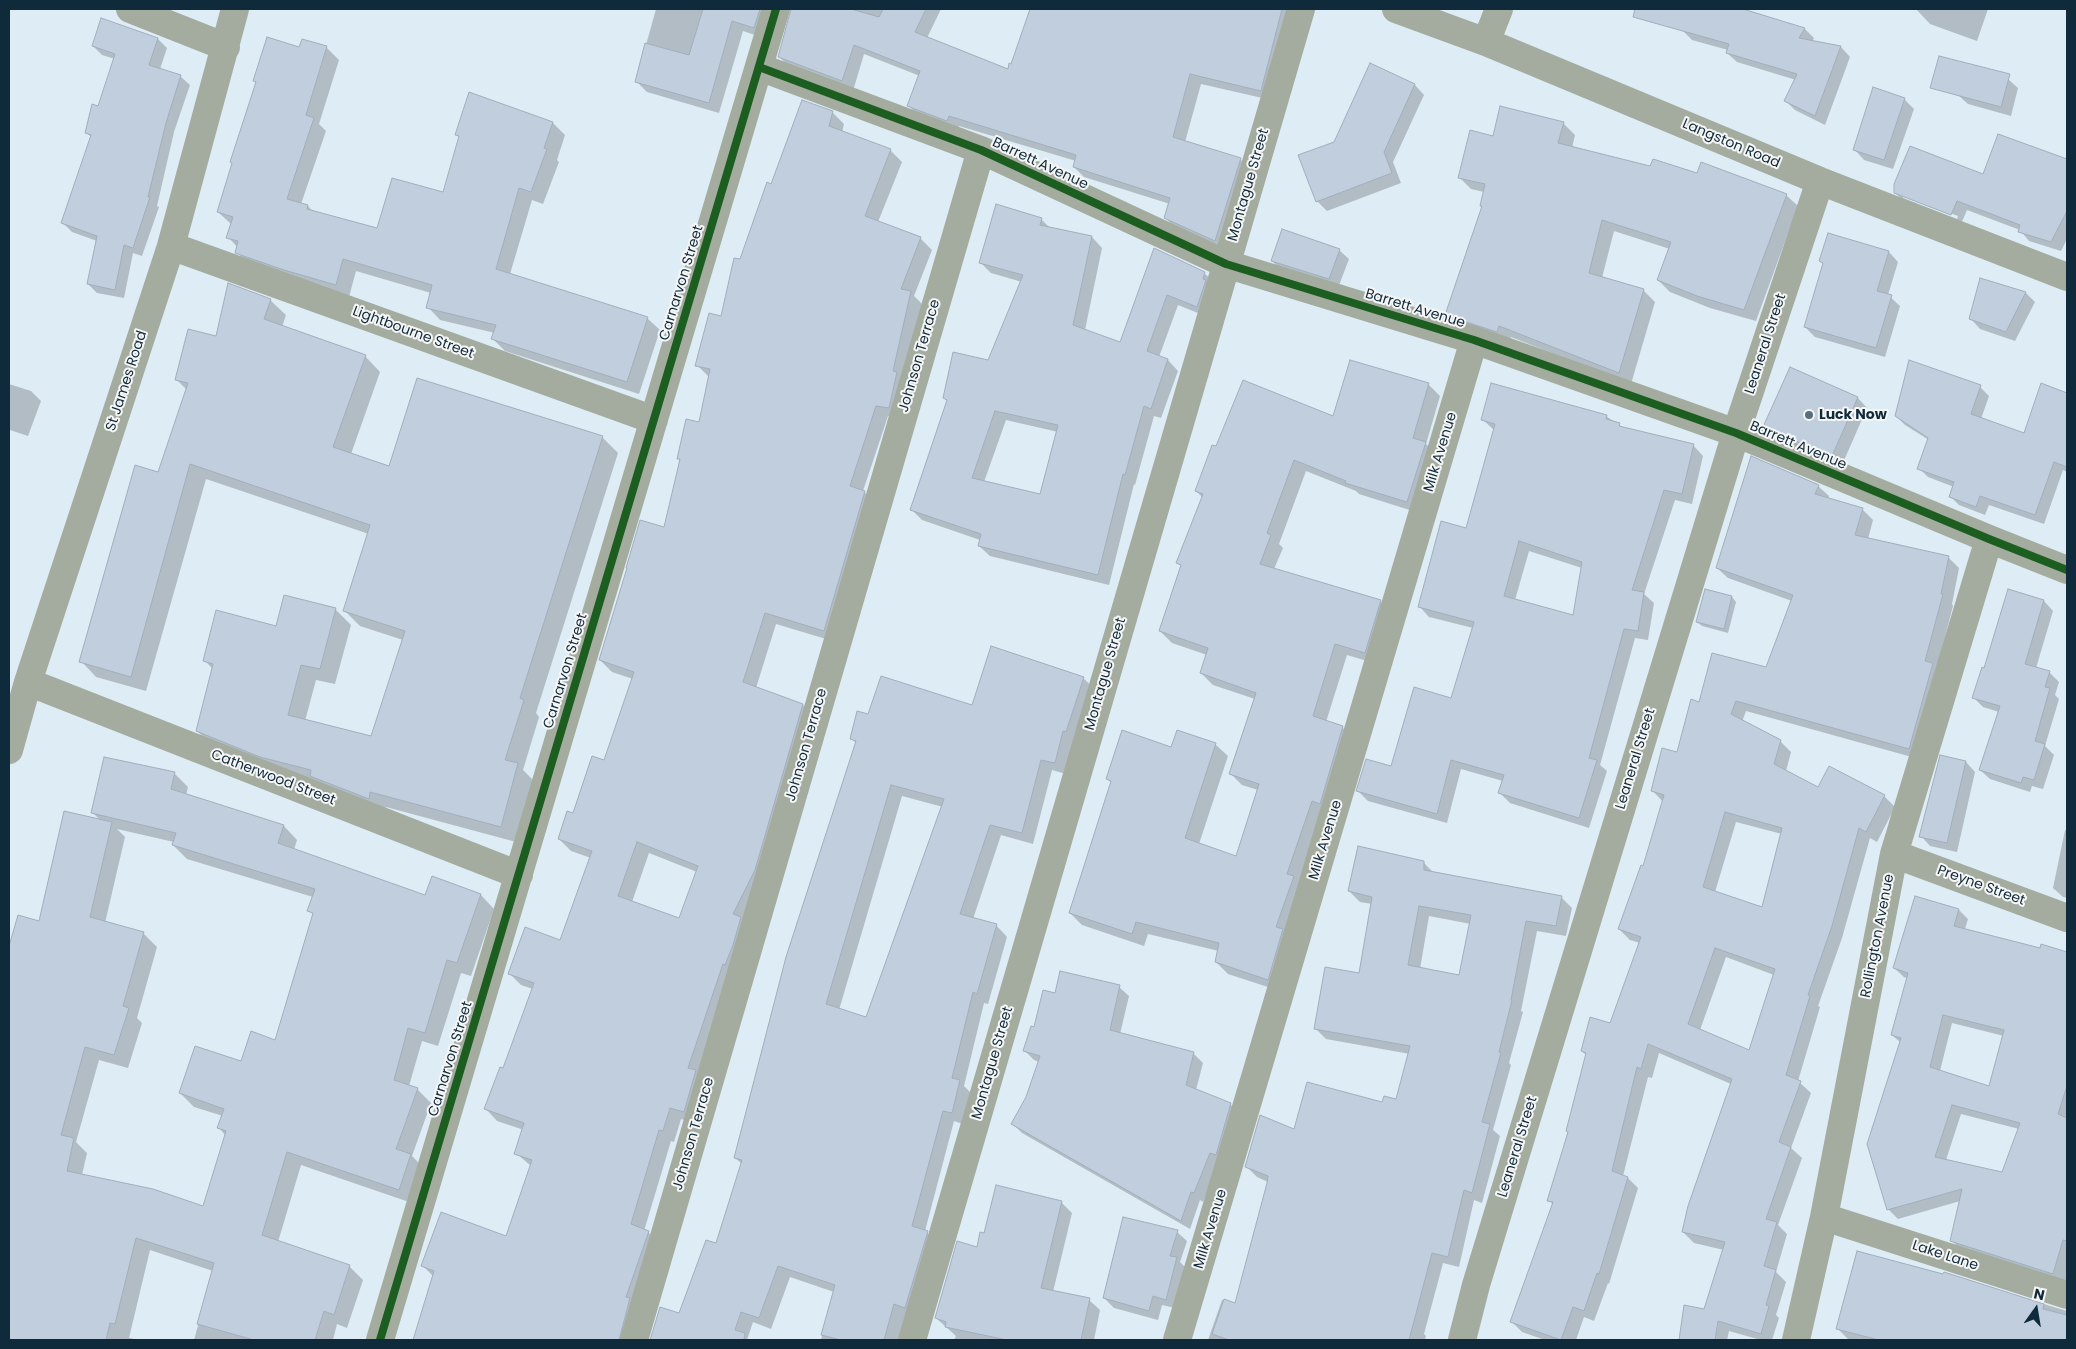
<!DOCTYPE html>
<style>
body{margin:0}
#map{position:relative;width:2076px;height:1349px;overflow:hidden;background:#deecf5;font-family:Poppins,sans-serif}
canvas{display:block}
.frame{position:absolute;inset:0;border:10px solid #0f2a3b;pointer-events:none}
.north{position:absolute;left:2011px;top:1284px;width:50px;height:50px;-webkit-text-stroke:4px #f6f6f6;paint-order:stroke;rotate:13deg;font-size:14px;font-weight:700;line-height:20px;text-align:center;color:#0f2a3b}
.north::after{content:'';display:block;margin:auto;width:18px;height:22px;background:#0f2a3b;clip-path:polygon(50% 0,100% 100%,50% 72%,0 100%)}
</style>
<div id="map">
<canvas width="2076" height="1349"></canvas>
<div class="frame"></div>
<div class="north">N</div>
</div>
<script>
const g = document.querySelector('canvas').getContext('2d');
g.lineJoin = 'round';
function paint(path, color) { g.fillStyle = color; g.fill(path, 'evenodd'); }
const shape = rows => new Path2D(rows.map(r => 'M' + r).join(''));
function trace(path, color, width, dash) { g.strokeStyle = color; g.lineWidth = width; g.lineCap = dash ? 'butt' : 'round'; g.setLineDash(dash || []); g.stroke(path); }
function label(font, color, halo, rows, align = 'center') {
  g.font = font + ' Poppins,sans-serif'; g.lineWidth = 4; g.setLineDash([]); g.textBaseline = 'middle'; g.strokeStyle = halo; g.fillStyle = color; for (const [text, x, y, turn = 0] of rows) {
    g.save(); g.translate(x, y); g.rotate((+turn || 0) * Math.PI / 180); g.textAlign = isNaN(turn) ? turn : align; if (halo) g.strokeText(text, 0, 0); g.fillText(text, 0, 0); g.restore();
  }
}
const shadow = shape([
 [656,9,775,9,764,38,743,31,719,113,647,92,636,81],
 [792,9,941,9,927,38,1008,70,1012,65,1032,9,1289,9,1271,100,1201,84,1185,142,1240,159,1251,170,1225,251,1176,228,1165,218,1170,204,1084,177,1074,167,1076,161,959,126,958,130,919,116,908,105,920,76,864,54,853,91,790,67,779,57],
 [1688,9,1739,9,1805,29,1814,38,1812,42,1841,47,1850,57,1825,125,1795,110,1786,101,1796,80,1737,62,1727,53,1728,50,1692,40,1682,30],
 [1916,9,1988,9,1977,41,1930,24],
 [102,20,158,39,167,48,160,69,180,76,190,85,174,132,157,206,159,207,142,256,133,253,124,298,97,293,88,284,97,241,72,232,63,223,92,138,87,133,99,107,115,59,102,55,93,46],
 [303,40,327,48,339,60,319,124,326,131,301,204,308,206,313,212,378,229,444,194,460,138,456,134,470,94,553,123,565,135,557,160,559,162,543,204,532,200,510,274,647,318,660,330,639,394,505,351,493,339,495,333,440,320,428,307,431,293,356,271,349,297,249,265,237,252,238,248,228,237,231,224,218,212,257,83,254,81,300,48],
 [1371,65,1415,85,1424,95,1393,162,1401,183,1327,211,1317,201],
 [2008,79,2018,88,2011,116,1968,104,1958,95],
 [1904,99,1914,109,1893,169,1864,160,1855,150],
 [832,112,844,124,842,132,890,150,902,162,878,222,920,238,932,250,914,296,922,304,900,419,888,416,863,491,876,503,836,642,776,624,756,688,803,705,814,716,696,1123,681,1119,674,1142,671,1141,644,1231,649,1233,660,1244,633,1340,414,1340,434,1277,422,1265,507,1237,531,1166,516,1153,524,1130,497,1121,486,1109,504,1070,533,989,521,985,509,973,561,941,591,858,571,851,559,839,605,762,633,679,612,672,600,660,665,528,681,461,678,458,700,424,709,377,697,365,722,318,740,261,772,185],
 [649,853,697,872,680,919,632,902],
 [1563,123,1575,135,1572,148,1651,168,1698,174,1786,195,1798,206,1756,321,1710,308,1670,292,1658,280,1670,249,1614,231,1602,278,1643,290,1655,302,1631,384,1511,337,1509,343,1458,326,1446,314,1483,207,1481,205,1484,192,1471,189,1459,177,1494,137],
 [2033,149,2067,160,2067,239,2061,251,2029,241,2020,230,1967,210,1961,224,1905,202,1895,193,1984,176],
 [1903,195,1958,216,1957,219,1903,198],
 [1041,219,1051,229,1092,237,1102,248,1085,330,1121,343,1155,250,1204,273,1215,283,1208,317,1178,305,1159,357,1168,360,1178,371,1161,418,1154,416,1135,485,1134,484,1109,585,990,556,979,546,980,540,922,520,911,509,948,402,944,398,989,362,1022,282,991,273,980,262],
 [1006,420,1058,432,1041,496,984,482],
 [1339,250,1349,259,1338,288,1282,271,1272,261],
 [1889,252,1898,262,1888,295,1900,306,1885,357,1815,337,1805,327,1824,265,1820,261],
 [1980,280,2026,293,2035,302,2015,341,1980,329,1971,319],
 [270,300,286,315,282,327,365,356,380,372,351,454,390,467,602,437,618,453,536,713,539,717,523,770,533,780,516,842,386,807,384,814,213,746,197,731,213,669,204,660,277,627,335,609,351,625,335,684,316,680,305,721,371,737,403,640,360,626,345,611,369,534,206,479,146,691,96,677,81,661,159,473,187,390,176,379,217,337],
 [1790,369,1858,398,1867,408,1842,465,1774,437,1764,427],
 [9,384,31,391,41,401,28,436,10,430,9,438],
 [1428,384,1440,396,1426,444,1437,455,1419,513,1359,494,1356,491,1306,471,1279,544,1283,548,1274,569,1380,601,1392,613,1377,664,1347,655,1326,722,1342,727,1354,739,1280,991,1228,974,1216,962,1219,951,1148,934,1144,946,1082,925,1070,913,1112,783,1107,779,1172,748,1178,732,1216,745,1228,756,1199,844,1236,857,1258,790,1242,785,1230,773,1255,699,1213,685,1201,673,1207,655,1172,643,1160,631,1182,567,1178,563,1203,498,1196,491,1217,448,1334,418],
 [2042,385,2067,394,2067,472,2063,470,2044,524,1989,505,1985,515,1959,505,1950,496,1954,487,1928,477,1919,468,1929,440,1905,425,1896,416,1980,387,1989,396,1981,419,2024,434],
 [1606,416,1625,429,1693,445,1703,456,1692,504,1675,500,1644,594,1654,603,1648,640,1635,638,1600,765,1607,771,1589,828,1510,803,1500,793,1503,781,1461,769,1447,823,1368,801,1358,791,1392,767,1451,699,1473,628,1429,617,1419,606,1467,529,1494,430,1483,420],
 [1529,551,1582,568,1574,617,1515,600],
 [1818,486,1829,496,1828,499,1863,510,1873,520,1868,539,1948,557,1959,568,1952,604,1953,606,1937,668,1919,759,1746,711,1742,722,1780,741,1791,752,1786,771,1819,789,1884,796,1895,807,1877,842,1870,838,1842,938,1818,1006,1820,1007,1798,1081,1811,1093,1791,1148,1802,1158,1778,1225,1787,1234,1776,1272,1786,1282,1776,1315,1779,1318,1772,1340,1761,1340,1729,1331,1727,1340,1682,1340,1680,1338,1705,1310,1724,1250,1694,1243,1683,1232,1731,1084,1659,1053,1652,1078,1648,1077,1623,1176,1628,1178,1638,1188,1609,1284,1608,1283,1594,1321,1584,1317,1576,1340,1545,1340,1522,1332,1512,1322,1553,1205,1549,1200,1569,1133,1586,1055,1582,1051,1611,1024,1640,943,1630,940,1619,929,1644,868,1663,802,1652,790,1678,753,1700,703,1766,669,1792,601,1728,578,1717,568],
 [1736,822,1782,834,1762,909,1715,892],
 [1726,957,1774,975,1750,1052,1700,1030],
 [1706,591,1732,597,1736,602,1728,633,1702,626,1697,622],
 [2044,601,2053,611,2036,668,2049,672,2059,682,2055,695,2059,699,2045,746,2054,755,2043,789,2032,786,2030,792,1990,779,1980,770,1999,712,1983,707,1974,698,1985,670],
 [1083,678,1095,689,1066,774,1052,770,1033,844,1001,835,973,919,996,925,1007,937,988,1004,984,1003,964,1086,971,1093,963,1124,954,1121,925,1231,938,1243,905,1315,898,1340,821,1340,834,1292,790,1277,771,1329,753,1322,747,1340,651,1340,661,1309,680,1315,717,1245,742,1164,735,1158,857,744,851,738,869,715,973,706],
 [902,796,943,807,866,1019,839,1010],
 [1966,762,1975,772,1957,852,1930,846,1921,836],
 [174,773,188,787,186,795,284,826,297,840,294,850,426,896,481,895,494,909,471,976,461,973,438,1046,422,1041,409,1086,417,1089,431,1103,412,1156,424,1168,412,1203,301,1165,278,1242,349,1266,363,1280,347,1328,337,1324,333,1340,194,1340,213,1271,150,1250,129,1338,141,1340,9,1340,9,976,15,957,9,950,19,917,40,923,101,821,93,813],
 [117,829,174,842,173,845,187,859,313,897,309,910,314,916,276,1041,241,1063,180,1093,194,1107,223,1116,219,1128,226,1136,204,1207,82,1175,87,1153,76,1142,99,1060,128,1068,142,1023,137,1018,157,947,143,933,105,923,125,837],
 [2065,830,2067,830,2067,898,2063,897,2053,888],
 [1424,863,1435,874,1561,897,1572,908,1566,936,1537,931,1521,1011,1523,1012,1509,1063,1511,1065,1493,1130,1500,1136,1482,1203,1474,1200,1459,1267,1443,1263,1424,1334,1426,1336,1425,1340,1208,1340,1222,1300,1236,1305,1268,1182,1257,1177,1246,1166,1295,1130,1397,1101,1410,1054,1326,1039,1315,1028,1360,975,1372,904,1360,902,1349,891],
 [1429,916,1471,924,1460,976,1420,969],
 [1959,910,1968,919,1965,929,2040,949,2042,945,2067,953,2067,1284,1961,1250,1952,1241,1960,1201,1898,1219,1889,1210,1869,1144,1901,1043,1892,1035,1908,979,1904,977,1894,968],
 [1952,1023,2004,1036,1990,1087,1940,1071],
 [1961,1114,2019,1129,2002,1173,1946,1160],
 [1119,987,1129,996,1120,1034,1193,1053,1203,1063,1196,1090,1230,1104,1240,1114,1203,1202,1200,1200,1190,1229,1022,1133,1013,1124,1027,1097,1039,1062,1034,1060,1025,1051,1035,1028,1056,995],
 [1062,1203,1072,1213,1053,1292,1089,1300,1100,1310,1094,1340,954,1340,956,1336,936,1318,985,1235],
 [1177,1232,1187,1241,1180,1262,1186,1268,1175,1308,1162,1305,1158,1320,1114,1308,1104,1298],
 [1945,1274,2067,1311,2067,1340,1852,1340,1848,1339,1838,1329,1944,1276]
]);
const building = shape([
 [703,9,760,9,754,28,732,21,709,103,635,82,645,43,689,55,703,9],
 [791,9,851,9,879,17,883,9,926,9,915,32,1008,69,1009,63,1011,64,1030,9,1282,9,1261,91,1190,74,1173,137,1241,158,1215,241,1164,218,1170,198,1073,167,1076,155,949,116,947,121,907,106,920,71,854,45,842,81,778,57,791,9],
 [1635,9,1743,9,1805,28,1799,38,1841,46,1815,116,1784,101,1797,74,1726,53,1729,44,1633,17,1635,9],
 [101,18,158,38,149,65,181,75,166,123,148,197,150,197,133,248,124,245,115,290,87,284,97,236,61,223,91,135,85,133,92,104,98,106,115,54,92,46,101,18],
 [267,37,299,47,302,39,327,46,306,115,314,118,287,199,308,205,307,209,377,228,392,178,443,192,459,136,455,135,469,92,553,122,544,148,547,149,531,192,519,188,496,269,648,317,627,382,491,339,496,325,426,308,432,285,343,259,336,285,284,270,235,253,238,241,226,238,233,217,217,212,232,163,230,162,256,82,253,81,267,37],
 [1939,56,2010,74,2001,107,1930,88,1939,56],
 [1370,63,1415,84,1384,152,1392,173,1316,202,1298,155,1334,142,1370,63],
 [1873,87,1905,98,1884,160,1853,150,1873,87],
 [802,100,833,111,829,126,891,149,865,216,921,237,901,289,911,291,893,371,897,372,889,408,876,406,850,486,865,491,824,631,765,613,743,682,803,704,755,870,733,914,741,917,733,945,725,965,723,964,688,1068,696,1070,684,1112,670,1108,663,1131,659,1130,631,1224,649,1231,626,1297,630,1298,619,1340,413,1340,434,1271,421,1266,441,1212,506,1236,532,1160,514,1154,524,1123,484,1109,500,1067,503,1068,534,983,508,974,525,927,560,940,592,851,558,839,567,811,573,813,592,756,604,760,634,672,599,660,627,568,626,568,640,520,664,527,680,459,677,459,686,419,699,422,710,369,695,366,709,313,721,316,734,258,740,259,767,182,771,184,802,100],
 [637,842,698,866,679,918,618,896,637,842],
 [1500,106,1564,122,1558,143,1650,166,1653,159,1697,173,1701,162,1787,194,1744,310,1697,296,1657,280,1671,242,1602,220,1589,273,1644,289,1619,373,1499,326,1497,332,1445,315,1482,206,1480,206,1485,184,1458,178,1470,130,1493,136,1500,106],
 [1998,134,2067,159,2067,211,2051,242,2018,232,2020,225,1957,201,1951,215,1894,193,1894,184,1910,146,1983,174,1998,134],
 [996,204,1042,218,1040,225,1092,236,1073,325,1120,342,1154,248,1205,272,1203,279,1206,280,1197,307,1167,295,1147,351,1168,359,1151,409,1144,406,1125,475,1123,474,1098,575,978,546,981,534,910,510,947,400,943,398,953,352,988,360,1023,275,979,263,996,204],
 [995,411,1058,425,1040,494,972,478,995,411],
 [1282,229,1340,249,1329,279,1271,261,1282,229],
 [1828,233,1889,251,1877,291,1892,295,1876,348,1804,327,1823,263,1819,261,1828,233],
 [1980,278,2026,292,2006,332,1969,319,1980,278],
 [228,283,271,299,264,319,366,355,333,447,389,466,417,378,603,436,520,698,524,700,505,760,518,763,501,827,370,792,369,799,310,776,311,770,260,757,196,731,213,664,203,661,216,610,276,626,284,595,336,608,320,669,301,665,288,715,371,736,405,631,343,611,370,525,190,464,131,677,79,662,135,465,158,472,188,383,175,380,188,329,216,336,228,283],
 [1350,360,1429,383,1413,438,1426,442,1407,502,1345,483,1346,481,1294,460,1267,533,1271,535,1260,564,1381,600,1365,653,1335,644,1313,716,1343,726,1320,804,1312,801,1287,874,1294,876,1276,927,1283,929,1268,980,1215,962,1219,943,1136,922,1132,934,1069,913,1111,781,1106,779,1122,730,1171,747,1177,730,1216,743,1185,838,1236,856,1259,784,1229,774,1256,693,1200,673,1208,648,1159,631,1181,565,1176,563,1203,494,1195,491,1212,445,1216,446,1243,380,1333,416,1350,360],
 [1909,360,1981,385,1971,414,2024,433,2041,383,2067,393,2067,467,2054,462,2035,515,1980,496,1976,507,1949,497,1954,482,1917,469,1928,438,1895,416,1909,360],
 [1790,367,1858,397,1832,456,1763,427,1790,367],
 [1491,383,1607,415,1606,419,1620,423,1619,426,1694,444,1682,494,1664,490,1632,590,1644,592,1638,631,1624,629,1589,758,1597,760,1579,818,1498,793,1504,775,1451,760,1437,814,1356,791,1366,759,1391,766,1414,687,1451,698,1474,622,1418,607,1441,521,1466,528,1495,424,1481,420,1491,383],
 [1519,541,1582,562,1573,615,1504,596,1519,541],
 [1751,456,1819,485,1815,494,1863,508,1855,535,1949,556,1941,594,1943,594,1925,661,1933,663,1909,749,1736,701,1731,714,1781,740,1774,764,1818,787,1829,766,1885,795,1866,832,1859,828,1832,926,1808,995,1810,996,1786,1075,1801,1081,1779,1142,1791,1147,1766,1219,1777,1222,1764,1266,1776,1270,1766,1305,1769,1306,1761,1334,1718,1321,1715,1340,1679,1340,1684,1305,1704,1309,1725,1242,1682,1232,1688,1206,1732,1079,1648,1044,1641,1069,1637,1067,1612,1171,1628,1177,1599,1274,1597,1273,1584,1311,1573,1307,1561,1340,1510,1322,1553,1202,1547,1201,1568,1132,1566,1131,1586,1053,1581,1051,1590,1017,1610,1023,1641,937,1618,929,1641,865,1643,866,1664,795,1651,791,1662,748,1677,752,1691,699,1699,702,1712,653,1766,667,1793,595,1716,568,1751,456],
 [1725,812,1782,828,1762,907,1703,887,1725,812],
 [1715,948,1775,969,1749,1050,1688,1024,1715,948],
 [1705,589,1732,596,1724,629,1696,622,1705,589],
 [2008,589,2044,600,2025,664,2050,671,2045,687,2050,688,2035,741,2045,744,2034,780,2023,777,2021,783,1979,770,2000,706,1972,698,1982,667,1984,668,2008,589],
 [991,646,1084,677,1066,732,1063,731,1055,763,1041,760,1022,833,990,825,960,914,997,924,977,994,973,992,952,1078,960,1080,952,1113,943,1111,912,1226,928,1231,905,1308,894,1304,884,1340,841,1340,821,1335,835,1285,778,1266,759,1318,741,1312,735,1330,745,1333,744,1340,650,1340,660,1307,679,1313,706,1240,716,1243,742,1160,734,1158,786,957,856,741,850,739,857,711,868,714,881,676,972,705,991,646],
 [891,785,944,799,866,1017,826,1004,891,785],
 [1940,755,1966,761,1947,843,1919,837,1940,755],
 [104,757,175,772,171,789,284,825,278,843,425,895,432,876,481,894,457,963,447,960,425,1033,408,1028,394,1080,418,1088,396,1149,411,1154,399,1190,287,1152,262,1235,350,1265,334,1315,324,1311,315,1340,254,1340,197,1324,214,1263,136,1238,115,1324,110,1323,106,1340,9,1340,9,946,18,915,39,921,64,811,112,822,90,917,144,932,123,1006,129,1008,114,1055,85,1047,61,1135,74,1138,67,1171,153,1189,203,1206,226,1131,217,1128,224,1109,179,1093,195,1046,241,1061,251,1031,275,1040,313,913,307,911,315,889,172,845,176,833,91,813,104,757],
 [1358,846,1424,861,1424,870,1562,896,1556,926,1526,921,1511,1000,1512,1000,1499,1052,1501,1053,1482,1122,1490,1124,1472,1193,1464,1190,1448,1257,1432,1253,1409,1340,1229,1340,1212,1334,1224,1299,1235,1303,1267,1183,1268,1176,1245,1167,1260,1115,1294,1129,1307,1082,1382,1102,1384,1096,1396,1099,1410,1046,1314,1029,1325,967,1359,973,1372,897,1348,891,1358,846],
 [1419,906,1471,915,1459,975,1408,965,1419,906],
 [1915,896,1959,909,1954,926,2040,948,2041,944,2067,952,2067,1086,2058,1114,2067,1118,2067,1241,2063,1240,2053,1274,1950,1241,1962,1189,1887,1210,1867,1144,1901,1038,1891,1035,1908,973,1893,968,1915,896],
 [1943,1015,2004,1030,1989,1086,1930,1067,1943,1015],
 [1952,1105,2020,1123,2002,1172,1935,1157,1952,1105],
 [1060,971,1120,985,1110,1030,1194,1052,1186,1085,1231,1103,1216,1155,1210,1153,1194,1193,1191,1192,1181,1221,1011,1124,1026,1097,1040,1056,1023,1051,1031,1026,1034,1027,1043,990,1055,993,1060,971],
 [996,1185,1062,1201,1041,1288,1090,1298,1081,1340,1007,1340,945,1327,946,1322,935,1318,957,1241,977,1247,980,1232,984,1233,996,1185],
 [1123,1217,1178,1230,1170,1256,1177,1257,1166,1300,1153,1296,1149,1311,1103,1298,1123,1217],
 [1857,1251,1943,1274,1944,1272,2044,1304,2043,1309,2067,1315,2067,1340,1879,1340,1836,1329,1857,1251]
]);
const minor = shape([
 [130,9,226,47],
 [1396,9,1486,42,1820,181,2067,277],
 [1486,42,1499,9],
 [759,67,981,150,1226,264,1474,340,1736,433,1989,539,2067,570],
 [171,246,654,420],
 [28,682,519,875],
 [9,750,28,682,171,246,235,9],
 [1894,854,2067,918],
 [1824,1217,2067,1295],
 [380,1340,776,9],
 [634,1340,981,150],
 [912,1340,1301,9],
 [1177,1340,1474,340],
 [1462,1340,1476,1285,1736,433,1820,181],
 [1796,1340,1824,1217,1894,854,1989,539]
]);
const cycleway = shape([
 [759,67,981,150,1226,264,1474,340,1736,433,1989,539,2067,570],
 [380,1340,776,9]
]);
const markers = [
 [1809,415,5,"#576e7c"]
];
const streetNames = [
 ["Langston Road",1731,144,23],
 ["Barrett Avenue",1040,164,25],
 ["Montague Street",1249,185,-74],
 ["Carnarvon Street",682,283,-73],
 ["Barrett Avenue",1415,309,17],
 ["Lightbourne Street",413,333,20],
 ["Leaneral Street",1766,344,-72],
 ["Johnson Terrace",920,356,-74],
 ["St James Road",127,381,-72],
 ["Barrett Avenue",1798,446,23],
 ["Milk Avenue",1441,452,-73],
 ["Carnarvon Street",566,671,-73],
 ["Montague Street",1106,674,-74],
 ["Johnson Terrace",807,745,-74],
 ["Leaneral Street",1636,759,-73],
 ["Catherwood Street",273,778,21],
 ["Milk Avenue",1326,840,-73],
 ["Preyne Street",1981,886,20],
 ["Rollington Avenue",1878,936,-79],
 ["Carnarvon Street",451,1059,-73],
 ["Montague Street",993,1063,-74],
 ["Johnson Terrace",694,1134,-74],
 ["Leaneral Street",1518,1147,-73],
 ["Milk Avenue",1211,1229,-73],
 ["Lake Lane",1945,1256,18]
];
const poiNames = [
 ["Luck Now",1819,415]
];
paint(shadow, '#0003');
paint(building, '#c1cedd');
trace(building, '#a1adbc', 1);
trace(minor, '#a4ab9f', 28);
trace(cycleway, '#1b5e20', 8);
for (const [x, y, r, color] of markers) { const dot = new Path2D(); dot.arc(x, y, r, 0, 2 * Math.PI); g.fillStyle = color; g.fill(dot); trace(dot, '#f6f6f6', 2); }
label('14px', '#0f2a3b', '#f6f6f6', streetNames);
label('bold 14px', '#0f2a3b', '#f6f6f6', poiNames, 'left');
</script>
